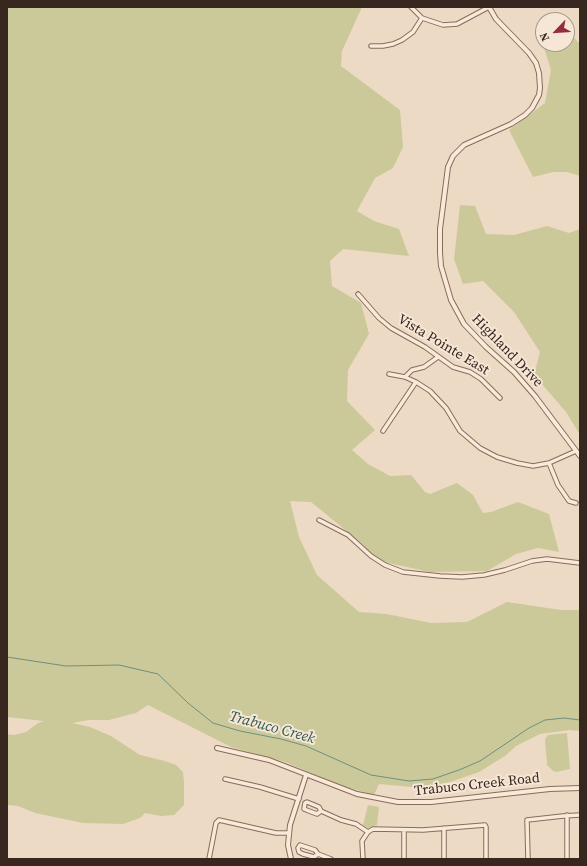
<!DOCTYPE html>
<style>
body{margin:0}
#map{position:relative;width:587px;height:866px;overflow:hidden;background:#eddac5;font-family:"Source Serif 4",serif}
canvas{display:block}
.frame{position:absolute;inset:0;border:8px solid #38271f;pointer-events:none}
.north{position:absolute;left:535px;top:12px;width:40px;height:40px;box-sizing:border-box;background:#f5e6d5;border:1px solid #a99a8c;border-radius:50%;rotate:245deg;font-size:11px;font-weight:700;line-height:16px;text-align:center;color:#38271f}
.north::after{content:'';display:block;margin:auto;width:14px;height:18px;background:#962d3f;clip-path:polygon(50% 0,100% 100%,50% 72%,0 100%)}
</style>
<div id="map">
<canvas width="587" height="866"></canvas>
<div class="frame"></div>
<div class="north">N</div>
</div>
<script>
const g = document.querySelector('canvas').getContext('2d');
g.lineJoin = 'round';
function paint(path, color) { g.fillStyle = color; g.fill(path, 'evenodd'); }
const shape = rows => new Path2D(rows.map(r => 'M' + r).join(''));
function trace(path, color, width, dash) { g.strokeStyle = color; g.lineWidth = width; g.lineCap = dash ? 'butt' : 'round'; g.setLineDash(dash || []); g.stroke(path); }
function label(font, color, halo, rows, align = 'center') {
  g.font = font + ' "Source Serif 4",serif'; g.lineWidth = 4; g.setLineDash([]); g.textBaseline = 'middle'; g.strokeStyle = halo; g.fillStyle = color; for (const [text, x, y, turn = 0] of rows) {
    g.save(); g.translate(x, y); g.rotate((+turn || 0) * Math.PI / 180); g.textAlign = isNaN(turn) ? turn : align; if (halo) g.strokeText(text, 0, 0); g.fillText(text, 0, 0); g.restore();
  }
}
const green = shape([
 [7,7,362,7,342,51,341,66,400,110,403,147,393,168,375,178,357,211,374,221,399,229,409,256,343,249,330,261,332,286,361,303,369,334,348,370,347,401,375,430,352,450,368,464,390,476,411,475,425,492,430,494,457,483,473,495,483,513,491,512,518,502,549,514,559,552,538,548,516,554,487,571,430,572,379,561,360,542,311,502,290,501,299,537,317,575,359,612,387,614,431,623,467,622,507,602,561,610,580,610,580,731,570,730,540,734,516,746,505,756,479,772,450,782,423,788,379,784,374,795,342,786,285,762,231,747,148,705,136,713,109,720,89,720,72,723,90,727,111,736,140,755,165,761,176,765,183,772,184,782,184,805,174,815,161,816,145,813,140,818,123,824,83,823,35,813,18,806,7,805,7,734,14,735,26,732,38,723,44,721,7,717],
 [536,23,543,24,543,44,567,44,567,30,580,44,580,176,567,172,553,172,533,177,509,130,545,103,551,70],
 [460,205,475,206,486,234,514,235,547,226,569,233,580,229,580,435,566,412,534,375,540,352,514,312,483,281,463,284,454,259],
 [567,733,570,769,556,772,553,771,547,765,545,739,548,735],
 [368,805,379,807,377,825,368,828,363,825]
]);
const stream = shape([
 [7,657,66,666,119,665,158,674,188,703,213,723,240,731,281,739,306,746,371,775,409,781,433,779,459,770,480,761,529,728,545,720,564,718,580,720]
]);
const minor = shape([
 [411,7,422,18,443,25,457,24,489,7],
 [371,46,383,46,393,44,402,40,413,32,422,18],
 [358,294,379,318,391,328,425,347,453,367,470,372,481,379,500,398],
 [389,374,405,377,416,382,430,391,446,408,460,431,480,448,497,457,517,463,533,466,549,463,576,451],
 [405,377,412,370,424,367,438,357],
 [383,431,416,382],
 [549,463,558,485,569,501,576,503],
 [319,520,348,535,371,556,385,565,403,572,440,576,462,577,484,575,505,570,532,561,547,559,580,563],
 [225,779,260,787,299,799],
 [321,811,317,814,309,811,304,809,305,803,307,802,319,807,321,811,341,820,356,824,368,832],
 [444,828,444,859],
 [404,830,404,859],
 [318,854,314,857,303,854,299,852,298,848,300,845,315,850,318,854,331,859],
 [209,859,216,823,219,820,276,833,289,833],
 [363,859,362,841,368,832,373,829,423,830,485,825,486,827,486,859],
 [528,859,527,820,563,816,580,815],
 [567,859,567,815]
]);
const tertiary = shape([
 [489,7,496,19,529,53,536,63,539,73,540,88,539,95,532,108,525,115,511,124,464,145,453,156,448,167,440,229,440,253,441,266,451,300,464,324,486,347,514,372,535,396,580,456],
 [217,748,269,760,357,794,398,802,431,802,550,789,580,788],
 [291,859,288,845,290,825,306,775]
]);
const streetNames = [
 ["Vista Pointe East",443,345,31],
 ["Highland Drive",507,351,46],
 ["Trabuco Creek Road",477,785,-6]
];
const waterNames = [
 ["Trabuco Creek",272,728,15]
];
paint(green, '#cbc999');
trace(stream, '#6d8f81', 1);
trace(minor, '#886c5b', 5.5);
trace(tertiary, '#886c5b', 6);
trace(minor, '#f8e9d8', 3.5);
trace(tertiary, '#f8e9d8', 4);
label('14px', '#38271f', '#f5e6d5', streetNames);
label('italic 15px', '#2f584e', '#f5e6d5', waterNames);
</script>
